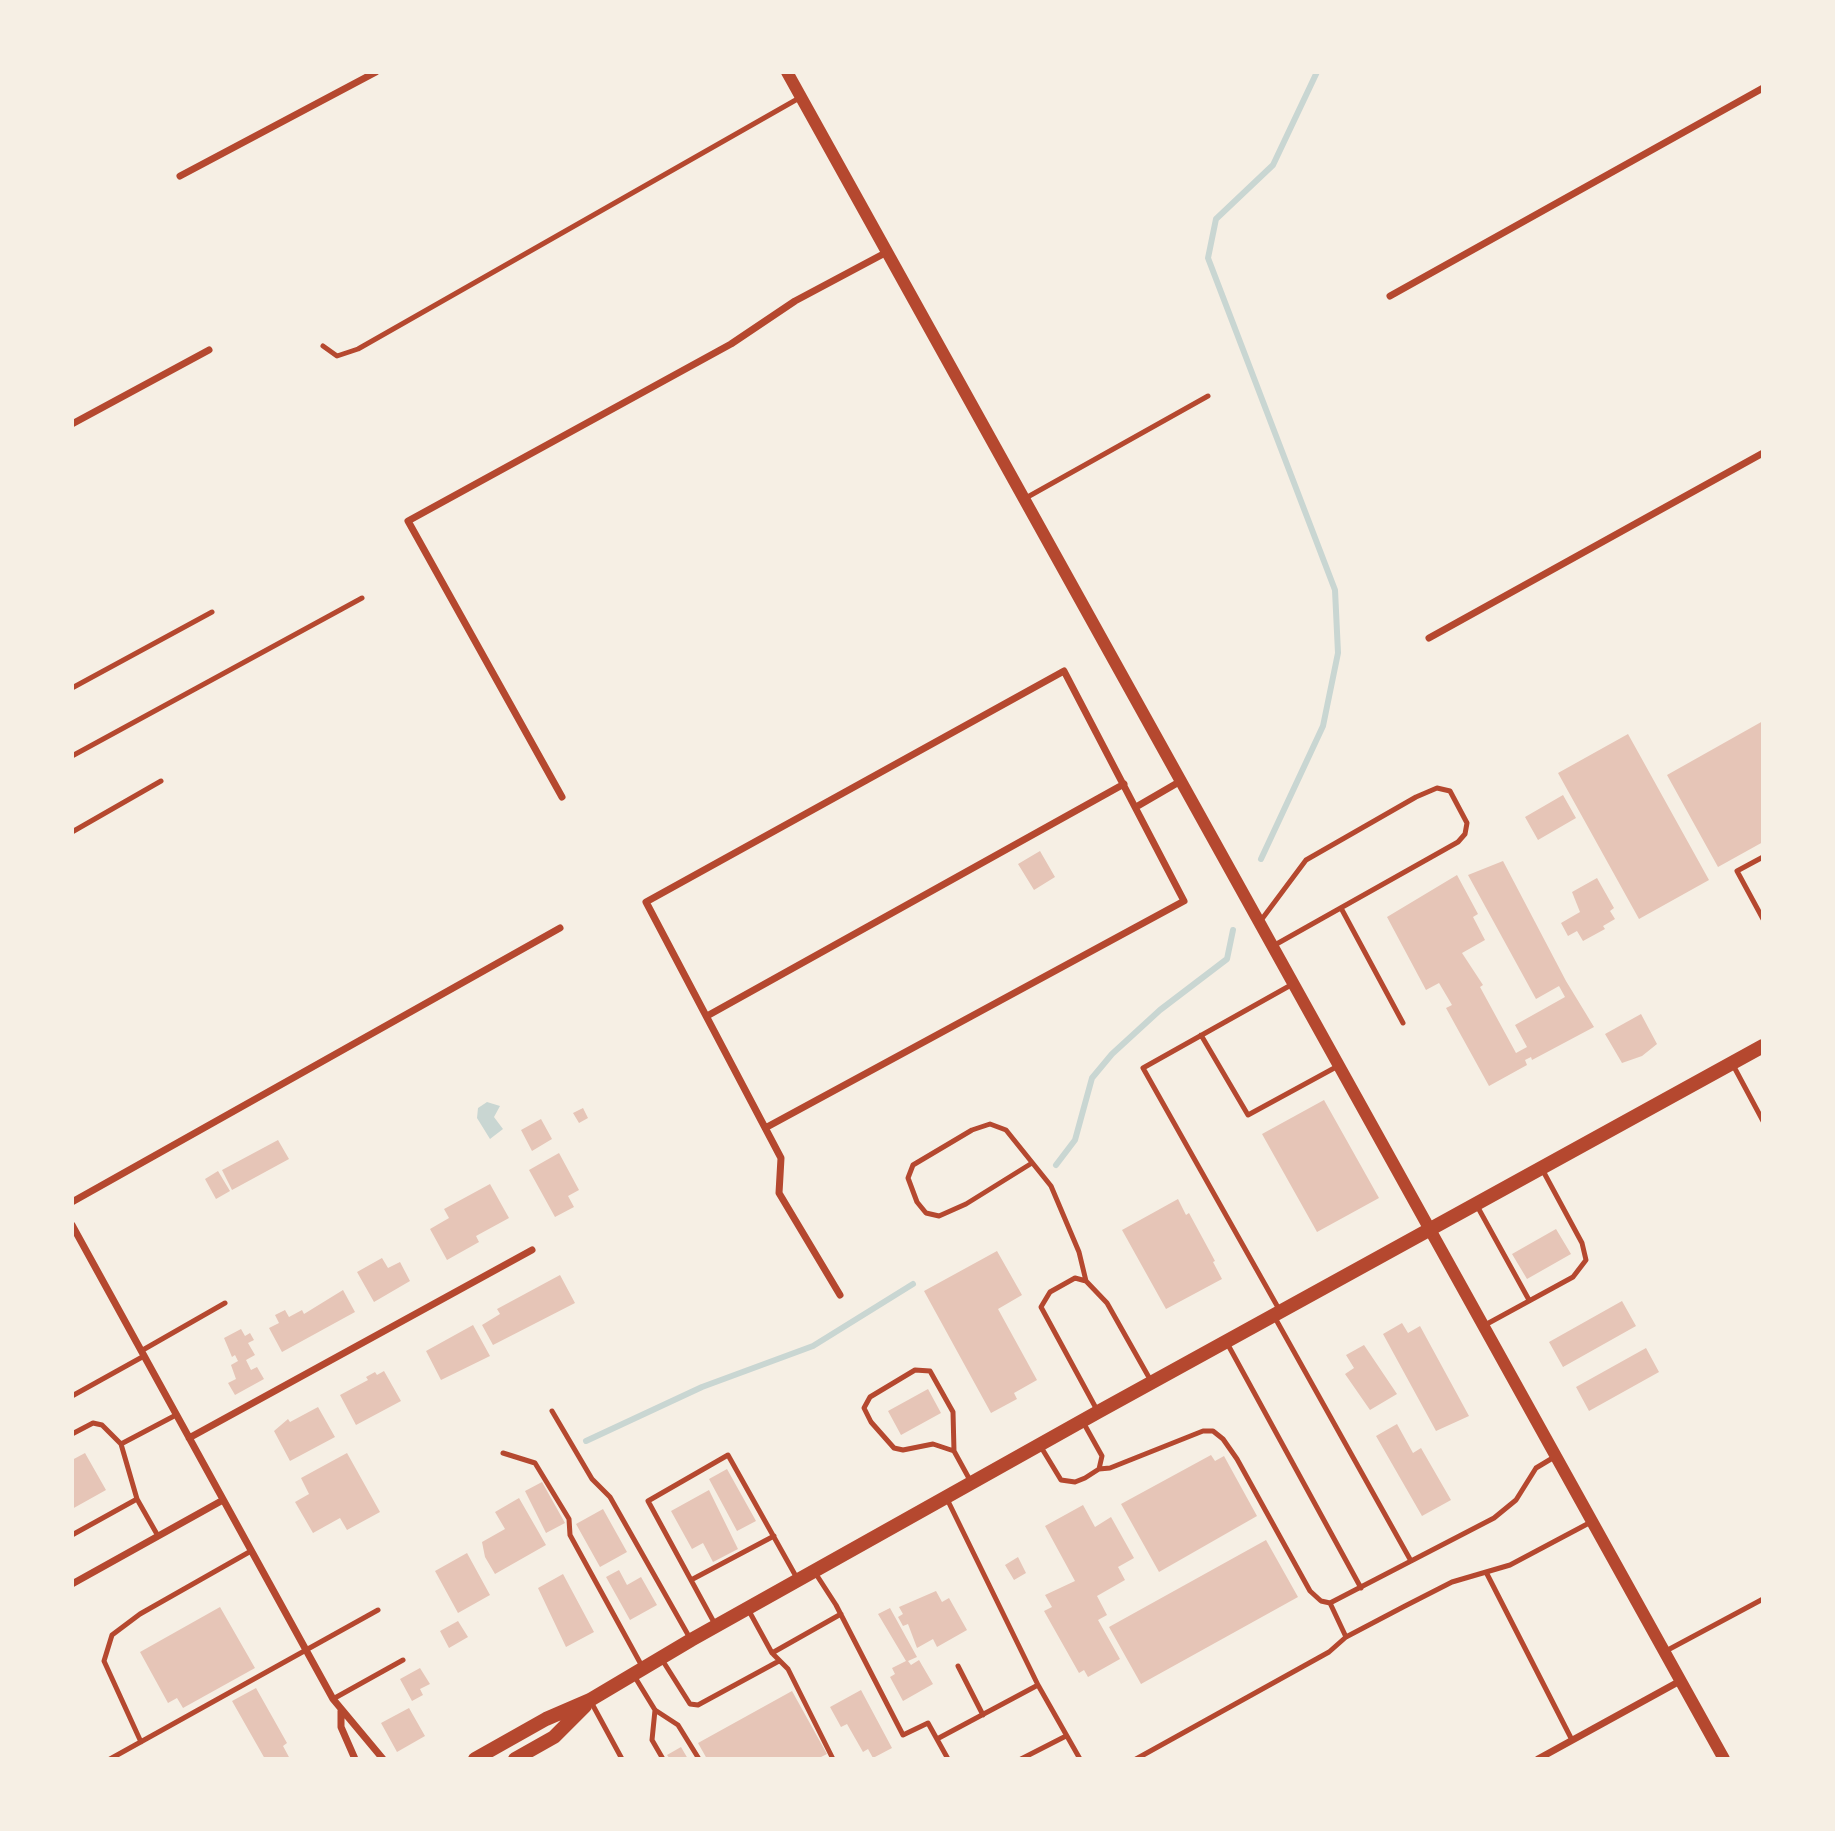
<!DOCTYPE html>
<style>
body{margin:0}
#map{position:relative;width:1835px;height:1831px;overflow:hidden;background:#f6efe4;font-family:Helvetica,sans-serif}
canvas{display:block}
.frame{position:absolute;inset:0;border:74px solid #f6efe4;pointer-events:none}
</style>
<div id="map">
<canvas width="1835" height="1831"></canvas>
<div class="frame"></div>
</div>
<script>
const g = document.querySelector('canvas').getContext('2d');
g.lineJoin = 'round';
function paint(path, color) { g.fillStyle = color; g.fill(path, 'evenodd'); }
const shape = rows => new Path2D(rows.map(r => 'M' + r).join(''));
function trace(path, color, width, dash) { g.strokeStyle = color; g.lineWidth = width; g.lineCap = dash ? 'butt' : 'round'; g.setLineDash(dash || []); g.stroke(path); }
const water = shape([
 [487,1102,500,1106,494,1117,503,1129,490,1139,477,1118,478,1108]
]);
const stream = shape([
 [1261,859,1323,726,1338,653,1335,590,1208,258,1216,219,1273,165,1317,72],
 [1056,1165,1075,1140,1092,1078,1112,1054,1160,1010,1227,959,1233,930],
 [586,1441,702,1387,813,1346,913,1284]
]);
const building = shape([
 [1763,721,1763,842,1718,867,1667,775],
 [1628,734,1709,880,1639,919,1558,773],
 [1563,795,1576,818,1538,840,1525,817],
 [1040,851,1055,877,1034,890,1018,864],
 [1503,861,1566,981,1594,1027,1532,1060,1531,1057,1525,1060,1527,1065,1489,1086,1446,1008,1452,1005,1439,983,1426,990,1387,917,1457,875,1478,914,1473,917,1485,940,1462,953,1483,985,1480,987,1516,1053,1527,1047,1515,1025,1565,997,1559,986,1536,999,1468,875],
 [1597,878,1614,908,1610,911,1615,919,1603,926,1605,929,1583,941,1577,931,1568,936,1561,923,1580,912,1572,892],
 [1641,1014,1657,1044,1642,1056,1622,1063,1605,1034],
 [1324,1100,1379,1198,1317,1232,1262,1134],
 [583,1108,588,1118,579,1123,573,1113],
 [541,1119,552,1139,532,1151,521,1130],
 [278,1140,289,1159,232,1190,222,1170],
 [559,1153,579,1190,568,1196,574,1207,555,1217,529,1170],
 [218,1171,230,1191,216,1199,205,1179],
 [490,1184,509,1218,476,1236,479,1242,447,1260,430,1229,449,1218,444,1209],
 [1178,1199,1186,1215,1189,1213,1215,1261,1213,1262,1222,1279,1166,1309,1122,1230],
 [1556,1229,1571,1254,1527,1279,1512,1254],
 [997,1251,1022,1295,998,1309,1037,1380,1014,1393,1017,1399,991,1413,924,1291],
 [382,1258,388,1268,400,1262,410,1281,374,1302,357,1272],
 [560,1275,575,1303,493,1345,482,1325,500,1314,497,1309],
 [343,1290,355,1312,282,1352,269,1328,279,1323,275,1315,285,1310,289,1317,302,1310,304,1314],
 [1622,1301,1636,1326,1563,1367,1549,1342],
 [1402,1323,1408,1333,1420,1326,1469,1416,1436,1431,1383,1334],
 [473,1325,490,1356,441,1380,426,1351],
 [241,1329,245,1336,250,1333,254,1340,248,1343,255,1355,246,1360,251,1370,257,1367,264,1379,235,1395,228,1383,236,1379,231,1365,238,1361,235,1355,232,1357,224,1338],
 [1364,1345,1397,1394,1370,1410,1345,1374,1354,1368,1346,1355],
 [1646,1348,1659,1372,1589,1411,1576,1387],
 [384,1371,401,1401,356,1425,340,1395,368,1380,366,1377,375,1372,377,1375],
 [928,1389,941,1413,901,1435,888,1411],
 [318,1407,335,1437,290,1461,274,1431,288,1419,290,1422],
 [1397,1424,1413,1453,1421,1448,1451,1500,1422,1516,1376,1436],
 [85,1453,106,1490,72,1509,72,1460],
 [347,1453,380,1512,347,1530,340,1518,313,1533,295,1502,309,1494,301,1478],
 [1211,1455,1215,1461,1224,1456,1257,1516,1159,1572,1121,1504],
 [727,1469,756,1521,737,1531,709,1479],
 [542,1482,565,1523,546,1533,525,1491],
 [709,1490,738,1549,713,1562,703,1543,692,1549,671,1511],
 [519,1498,546,1545,495,1574,485,1557,482,1542,505,1529,495,1512],
 [1083,1505,1095,1527,1111,1517,1134,1558,1118,1567,1125,1580,1097,1596,1107,1615,1098,1620,1120,1659,1088,1677,1084,1670,1079,1673,1044,1611,1052,1607,1045,1595,1075,1581,1045,1526],
 [603,1509,627,1552,600,1567,576,1524],
 [1266,1540,1298,1597,1141,1684,1109,1627],
 [467,1553,490,1595,458,1613,435,1571],
 [1018,1557,1026,1573,1014,1580,1005,1565],
 [619,1570,627,1585,641,1577,657,1605,630,1620,606,1577],
 [563,1574,594,1632,566,1647,538,1588],
 [936,1591,942,1602,949,1598,967,1630,937,1647,933,1639,917,1648,908,1624,903,1626,898,1617,903,1614,899,1607],
 [220,1607,255,1668,183,1708,177,1698,168,1703,140,1652],
 [890,1608,917,1657,908,1661,911,1665,919,1660,933,1684,903,1701,890,1677,895,1674,892,1668,906,1661,878,1614],
 [458,1621,468,1637,449,1648,440,1631],
 [420,1668,430,1684,420,1689,423,1695,412,1701,400,1679],
 [256,1688,287,1743,283,1746,290,1759,265,1759,232,1701],
 [861,1690,892,1748,873,1758,868,1749,863,1752,847,1724,841,1727,830,1707],
 [792,1691,827,1754,817,1759,707,1759,698,1743],
 [409,1708,425,1736,397,1752,381,1723],
 [681,1747,688,1759,670,1759,667,1755]
]);
const service = shape([
 [323,346,337,356,358,349,801,97],
 [1024,499,1208,396],
 [72,688,212,612],
 [72,756,362,598],
 [72,832,161,781],
 [1763,857,1737,871,1763,919],
 [1341,908,1403,1023],
 [1259,923,1306,860,1416,797,1437,788,1450,791,1467,823,1465,834,1458,842,1273,946],
 [1201,1035,1248,1115,1338,1066],
 [1733,1065,1763,1121],
 [1032,1163,966,1204,939,1216,926,1213,917,1202,908,1178,913,1165,972,1130,990,1124,1006,1130,1051,1186,1079,1252,1086,1281],
 [1476,1204,1529,1300],
 [1280,1311,1143,1068,1291,985],
 [1274,1316,1411,1561],
 [1485,1325,1573,1277,1586,1260,1582,1243,1542,1169],
 [1227,1343,1361,1588],
 [141,1351,225,1303],
 [72,1396,144,1356],
 [1097,1410,1041,1307,1050,1292,1075,1278,1086,1281,1107,1303,1151,1381],
 [552,1411,592,1479,610,1497,691,1640],
 [72,1434,93,1423,102,1425,121,1444,137,1499,158,1536],
 [121,1444,176,1415],
 [1041,1447,1061,1480,1075,1482,1085,1478,1099,1469,1102,1456,1083,1422],
 [954,1451,933,1444,903,1450,894,1448,871,1422,864,1408,870,1397,915,1370,930,1371,953,1412,954,1451,971,1482],
 [503,1453,535,1463,569,1519,570,1535,643,1668],
 [1099,1469,1110,1468,1203,1431,1213,1431,1223,1439,1237,1459,1310,1591,1321,1601,1330,1603],
 [947,1499,1038,1685,1080,1759],
 [72,1535,137,1499],
 [814,1571,836,1605,903,1735,928,1723,948,1759],
 [1486,1572,1572,1740],
 [691,1580,774,1536],
 [749,1611,772,1653,788,1669,833,1759],
 [716,1626,648,1501,728,1455,798,1580],
 [1346,1637,1330,1603,1494,1518,1516,1500,1536,1468,1556,1456],
 [1664,1652,1763,1599],
 [772,1653,841,1614],
 [661,1658,690,1704,698,1705,779,1661],
 [958,1666,983,1715],
 [633,1674,655,1710,678,1725,699,1759],
 [333,1699,403,1660],
 [590,1700,622,1759],
 [655,1710,652,1740,663,1759],
 [937,1739,1038,1685],
 [141,1742,104,1661,112,1635,140,1614,251,1551],
 [110,1759,378,1610],
 [1021,1759,1066,1736],
 [1136,1759,1329,1652,1346,1637,1405,1606,1452,1582,1510,1565,1591,1522]
]);
const minor = shape([
 [180,176,376,72],
 [1390,296,1763,88],
 [72,424,209,350],
 [1429,638,1763,453],
 [562,797,408,521,731,344,795,301,887,252],
 [1136,807,1179,782],
 [707,1016,1124,784],
 [767,1127,1184,901,1064,671,646,902,781,1158,779,1193,840,1295],
 [72,1202,560,928],
 [72,1225,333,1699,383,1759],
 [189,1438,532,1250],
 [72,1584,223,1500],
 [341,1711,341,1727,355,1759],
 [1538,1759,1680,1681]
]);
const tertiary = shape([
 [787,72,1724,1759]
]);
const secondary = shape([
 [475,1759,546,1719,590,1700,691,1640,1098,1412,1763,1046],
 [515,1759,554,1737,585,1706]
]);
paint(water, '#c9d6d2');
trace(stream, '#c9d6d2', 6);
paint(building, '#e6c5b7');
trace(service, '#b5482f', 5);
trace(minor, '#b5482f', 7);
trace(tertiary, '#b5482f', 12);
trace(secondary, '#b5482f', 14);
</script>
